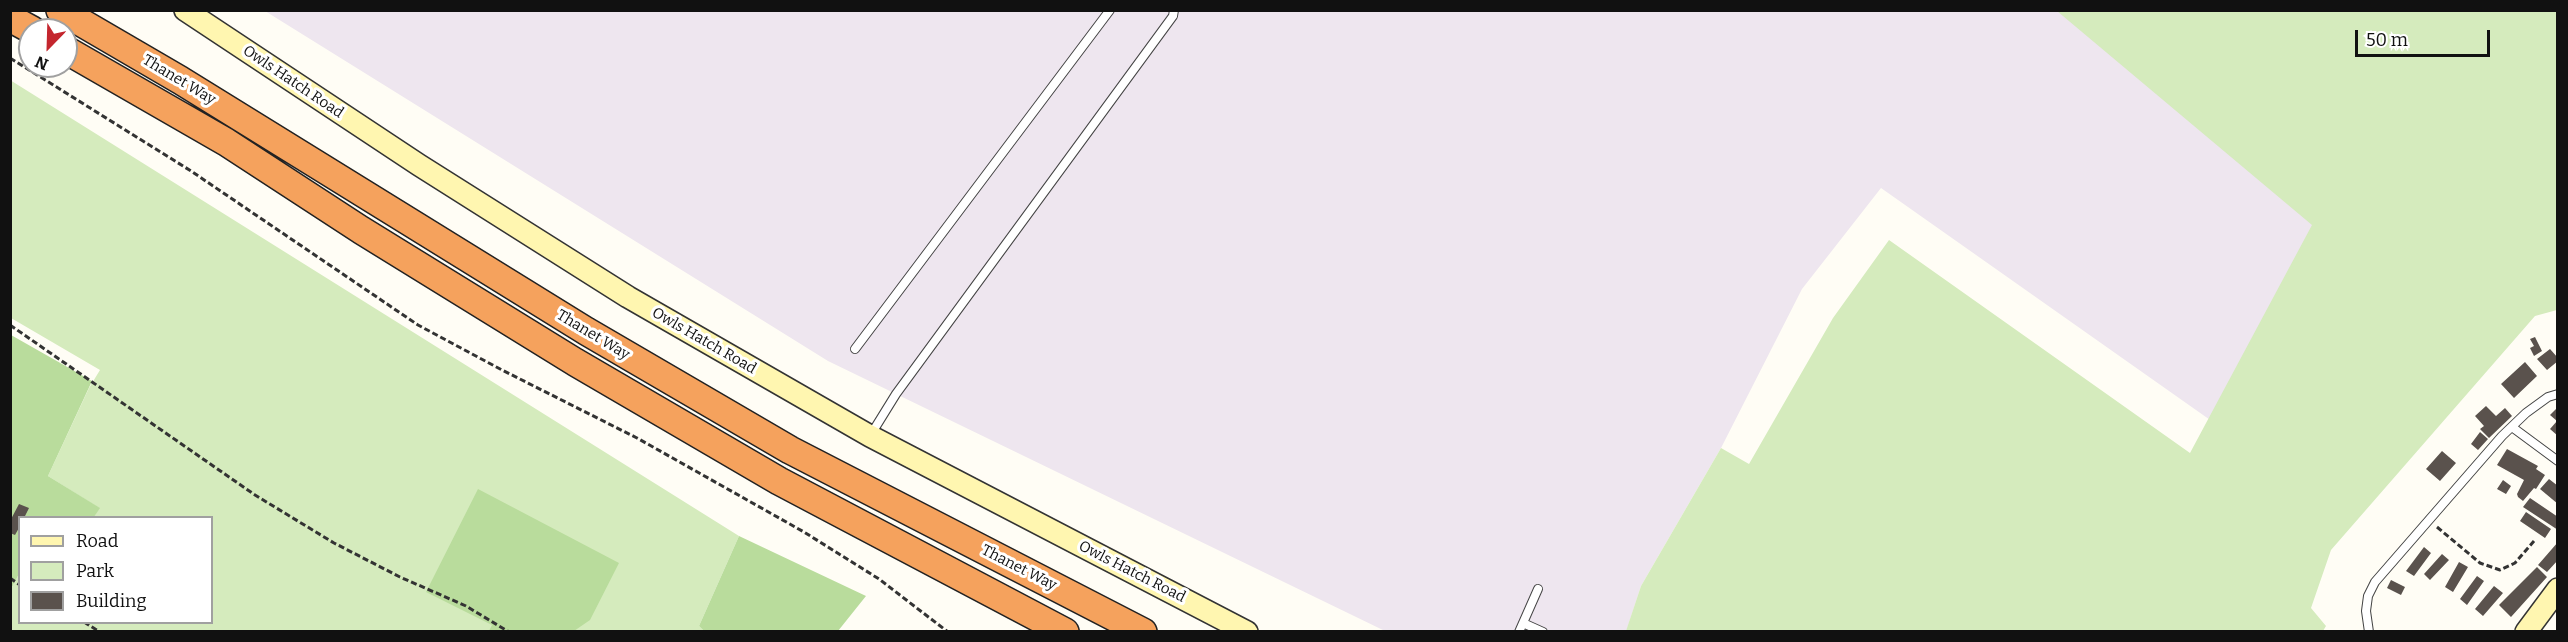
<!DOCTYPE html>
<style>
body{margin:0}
#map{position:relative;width:2568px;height:642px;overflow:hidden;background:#fffdf5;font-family:Bitter,serif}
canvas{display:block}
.frame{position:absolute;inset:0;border:12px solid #111;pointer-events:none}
.legend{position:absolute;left:18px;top:516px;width:195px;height:108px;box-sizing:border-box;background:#fff;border:2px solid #a0a0a0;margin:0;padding:8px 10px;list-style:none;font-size:18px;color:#111}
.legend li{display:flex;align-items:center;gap:12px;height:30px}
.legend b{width:30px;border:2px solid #a0a0a0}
.north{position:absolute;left:18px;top:18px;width:60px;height:60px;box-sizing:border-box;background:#fff;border:2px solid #a0a0a0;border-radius:50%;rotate:203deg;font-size:16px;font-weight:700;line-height:24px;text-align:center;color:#111}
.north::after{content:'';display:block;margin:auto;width:21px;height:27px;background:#c4262e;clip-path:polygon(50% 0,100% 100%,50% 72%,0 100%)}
.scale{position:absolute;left:2355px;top:30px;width:135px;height:27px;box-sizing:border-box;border:3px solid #111;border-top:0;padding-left:8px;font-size:18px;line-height:21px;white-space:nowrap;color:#111;-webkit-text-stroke:4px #fff;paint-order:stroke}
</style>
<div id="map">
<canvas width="2568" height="642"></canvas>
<div class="frame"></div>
<ul class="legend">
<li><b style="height:8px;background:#fff6b0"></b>Road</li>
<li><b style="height:16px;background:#d5ebbd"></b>Park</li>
<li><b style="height:16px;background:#5a524d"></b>Building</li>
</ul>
<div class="north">N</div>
<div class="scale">50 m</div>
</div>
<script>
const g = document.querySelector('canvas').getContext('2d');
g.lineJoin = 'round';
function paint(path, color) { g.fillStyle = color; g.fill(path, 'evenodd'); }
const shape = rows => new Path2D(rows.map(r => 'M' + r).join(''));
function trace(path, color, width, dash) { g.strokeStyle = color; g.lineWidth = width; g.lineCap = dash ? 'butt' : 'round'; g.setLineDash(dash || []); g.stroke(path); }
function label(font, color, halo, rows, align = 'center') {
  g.font = font + ' Bitter,serif'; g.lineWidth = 6; g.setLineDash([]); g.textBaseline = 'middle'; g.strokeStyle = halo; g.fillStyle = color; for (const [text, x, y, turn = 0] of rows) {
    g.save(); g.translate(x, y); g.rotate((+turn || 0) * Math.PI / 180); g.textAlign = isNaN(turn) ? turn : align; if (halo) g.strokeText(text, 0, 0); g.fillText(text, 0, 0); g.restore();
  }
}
const industrial = shape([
 [265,11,2423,11,2213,422,1881,188,1802,289,1721,448,1641,586,1626,632,1385,631,828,361]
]);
const green = shape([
 [2057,11,2557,11,2557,310,2535,316,2331,550,2311,608,2326,626,2323,631,1626,631,1641,586,1721,448,1749,464,1833,318,1889,240,2190,453,2312,225],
 [10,80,739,536,699,626,704,631,11,631,11,589,19,574,20,622,212,622,212,518,94,517,99,508,48,476,89,388,100,370,11,318]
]);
const forest = shape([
 [11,335,92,381,48,476,100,508,94,517,20,518,19,574,11,589],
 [478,489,619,563,590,620,574,631,489,631,492,625,426,592],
 [739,536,866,596,838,631,704,631,699,626]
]);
const building = shape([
 [2535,337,2542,351,2534,356,2530,348,2534,346,2530,339],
 [2550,349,2558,358,2558,361,2547,370,2537,359],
 [2525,362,2537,376,2514,398,2501,384],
 [2486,406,2496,416,2505,408,2512,416,2489,438,2480,429,2484,426,2475,416],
 [2558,407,2558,436,2550,429,2557,421,2550,415],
 [2480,432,2488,439,2478,450,2471,444],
 [2507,449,2538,466,2536,469,2545,475,2536,489,2534,488,2523,501,2518,497,2517,494,2524,480,2497,465],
 [2442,451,2456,463,2440,481,2426,469],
 [2549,479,2558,486,2558,504,2540,489],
 [2503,480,2511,486,2506,494,2497,489],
 [2530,498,2558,517,2558,530,2523,507],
 [19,504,29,508,24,518,20,518,20,526,15,535,10,533,10,521],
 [2526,512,2551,529,2545,538,2520,521],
 [2558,542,2558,560,2547,572,2538,565],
 [2424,547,2431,553,2414,576,2406,571],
 [2442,554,2449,560,2430,580,2424,574],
 [2459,562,2468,567,2453,592,2445,587],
 [2537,567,2547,577,2511,617,2499,605],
 [2477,576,2484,581,2467,605,2460,599],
 [2391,580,2405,587,2401,595,2387,588],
 [2494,586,2503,593,2483,616,2475,609]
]);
const path = shape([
 [10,58,191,171,418,325,502,370,637,438,804,532,879,579,948,632],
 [10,325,255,495,334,543,400,577,466,606,509,632],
 [2437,527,2480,563,2500,570,2515,563,2534,541],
 [10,578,20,585],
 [84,622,100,632]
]);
const lane = shape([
 [855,349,1110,10],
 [2512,427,2558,461],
 [870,436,896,394,1173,16,1174,10],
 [1523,623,1543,632],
 [1519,632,1538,589],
 [2369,632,2366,611,2368,596,2375,582,2502,436,2526,413,2548,397,2558,394]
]);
const secondary = shape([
 [185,10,419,165,628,297,870,436,1247,632],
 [2526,632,2558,589]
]);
const highway = shape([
 [60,10,180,80,586,331,790,450,1143,632],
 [10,18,32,30],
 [66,50,226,142,361,230,575,362,779,481,1065,632]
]);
const streetNames = [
 ["Thanet Way",179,80,31],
 ["Owls Hatch Road",293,82,34],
 ["Thanet Way",593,335,31],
 ["Owls Hatch Road",704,341,30],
 ["Thanet Way",1019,568,27],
 ["Owls Hatch Road",1132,572,27]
];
paint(industrial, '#eee6ef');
paint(green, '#d5ebbd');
paint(forest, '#b9dc9c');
paint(building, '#5a524d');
trace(lane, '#444', 10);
trace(secondary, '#333', 24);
trace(highway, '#222', 30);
trace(path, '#333', 3, [6, 3]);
trace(lane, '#fff', 8);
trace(secondary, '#fff6b0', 21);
trace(highway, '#f5a25d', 27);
label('15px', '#111', '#fff', streetNames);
</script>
